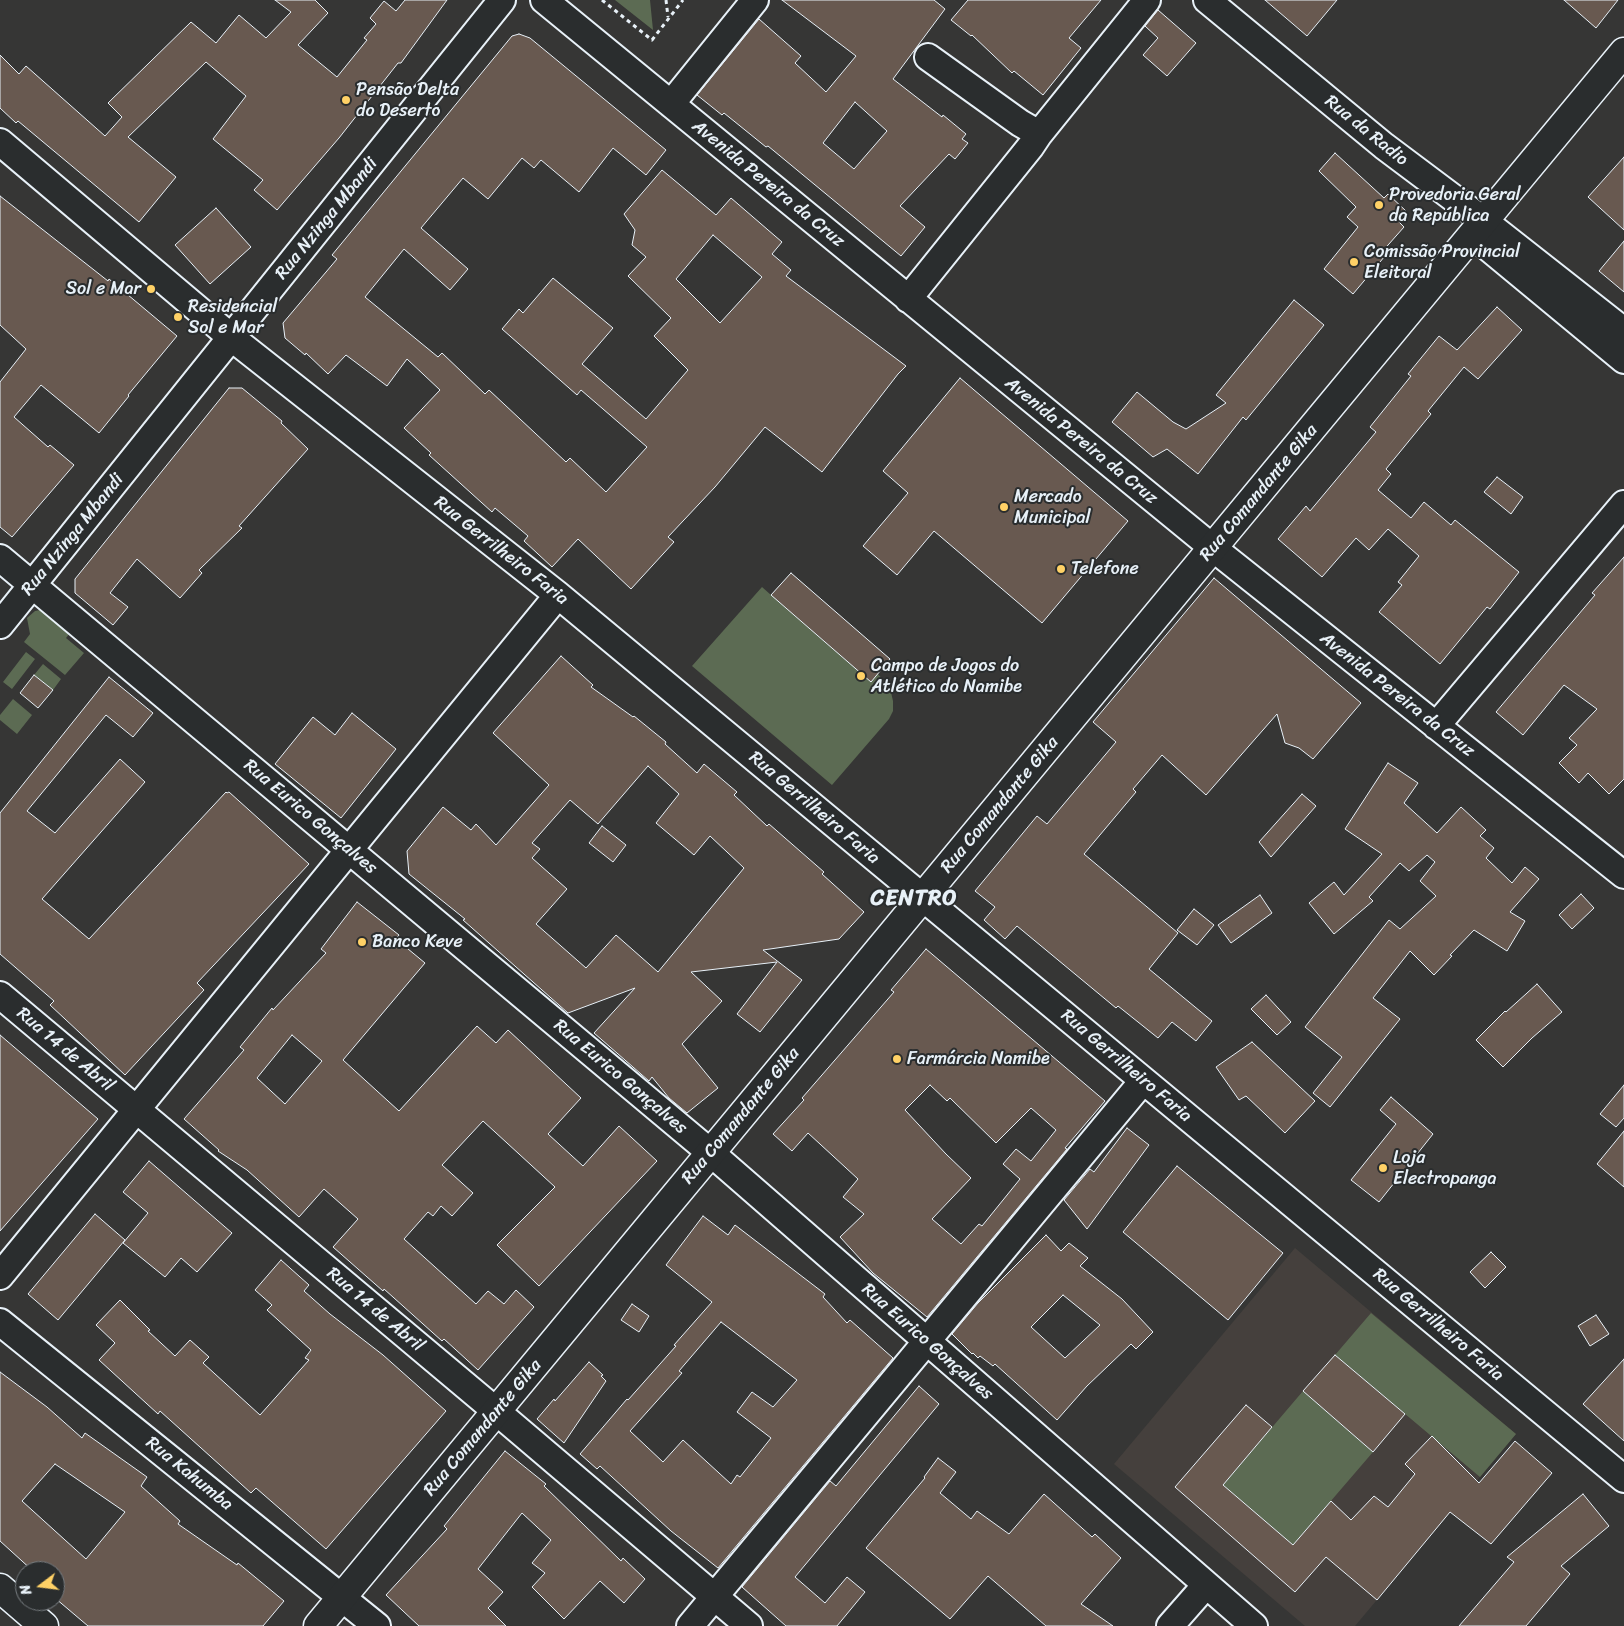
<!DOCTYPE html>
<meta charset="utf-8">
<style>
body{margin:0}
#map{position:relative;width:1624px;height:1626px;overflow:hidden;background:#363635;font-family:Sriracha,sans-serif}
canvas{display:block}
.north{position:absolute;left:15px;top:1561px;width:50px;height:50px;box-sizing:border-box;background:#2a2d2e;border:1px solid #767b7f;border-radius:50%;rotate:255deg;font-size:14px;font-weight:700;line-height:20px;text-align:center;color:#e8f1f8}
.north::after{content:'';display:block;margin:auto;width:18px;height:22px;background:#ffd166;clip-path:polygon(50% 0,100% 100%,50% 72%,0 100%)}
</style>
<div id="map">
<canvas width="1624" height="1626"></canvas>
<div class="north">N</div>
</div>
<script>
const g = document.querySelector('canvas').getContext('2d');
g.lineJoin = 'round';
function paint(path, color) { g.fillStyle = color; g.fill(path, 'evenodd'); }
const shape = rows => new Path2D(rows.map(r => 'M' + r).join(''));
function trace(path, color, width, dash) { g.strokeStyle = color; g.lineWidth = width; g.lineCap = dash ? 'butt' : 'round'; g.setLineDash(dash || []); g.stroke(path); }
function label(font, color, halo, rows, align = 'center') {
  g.font = font + ' Sriracha,sans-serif'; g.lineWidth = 4; g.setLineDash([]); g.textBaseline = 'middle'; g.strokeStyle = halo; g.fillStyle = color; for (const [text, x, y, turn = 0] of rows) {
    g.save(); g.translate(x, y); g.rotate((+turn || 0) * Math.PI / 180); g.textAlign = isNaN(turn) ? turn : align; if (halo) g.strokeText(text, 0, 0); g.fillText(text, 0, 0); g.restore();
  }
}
const built = shape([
 [1295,1248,1516,1434,1355,1626,1305,1626,1114,1464]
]);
const green = shape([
 [615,0,650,0,653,30],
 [791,573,890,659,878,674,890,688,893,701,893,711,889,719,832,785,692,666,762,587,771,595],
 [40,610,45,613,70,633,66,638,84,653,65,675,24,642,30,634,27,618,35,611],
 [26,652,35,659,12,689,3,682],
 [43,664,61,679,53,690,34,675],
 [13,699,32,715,17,734,0,720,0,715],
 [1371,1313,1516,1434,1480,1477,1335,1355],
 [1303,1391,1373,1452,1293,1545,1223,1485]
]);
const building = shape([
 [275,0,315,0,328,13,298,45,337,77,367,40,364,38,376,24,370,18,384,1,396,11,405,0,447,0,401,63,398,63,339,138,277,210,254,190,263,180,213,139,246,96,206,62,128,137,176,177,139,222,18,121,16,123,0,108,0,55,19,74,26,66,105,136,122,117,108,103,191,22,216,43,239,15,266,38,291,12,275,0],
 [782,0,934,0,945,9,893,79,942,117,943,115,966,134,962,139,968,143,955,159,949,154,900,206,925,227,901,256,768,146,766,147,724,113,722,115,697,95,759,19,801,56,795,63,826,92,856,56,782,0],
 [855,102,887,131,854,169,823,143,855,102],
 [968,0,1101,0,1069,38,1081,48,1043,95,1014,71,1012,73,972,35,971,36,951,20,968,0],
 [1265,0,1337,0,1307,36,1265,0],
 [1564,0,1618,0,1596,28,1564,0],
 [1158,10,1196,43,1167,76,1143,55,1158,38,1145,26,1158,10],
 [519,34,530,38,666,150,646,175,613,148,579,192,541,160,534,168,522,158,488,199,463,178,421,228,468,269,450,290,404,249,365,297,438,357,442,353,485,394,489,390,566,462,570,458,606,492,647,447,581,390,577,395,502,329,519,309,523,313,553,278,613,328,582,364,646,419,688,370,654,336,671,318,628,276,646,257,632,245,635,230,624,214,662,170,716,215,731,198,782,242,772,254,791,270,786,276,906,366,898,374,822,472,765,427,715,487,668,537,674,542,631,589,578,539,552,567,524,541,528,536,495,508,492,512,429,455,431,453,404,428,440,390,407,359,387,386,346,355,328,374,306,353,305,355,285,338,283,323,337,259,332,255,512,36,519,34],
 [713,235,762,277,720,323,676,279,713,235],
 [1335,153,1384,198,1388,194,1406,211,1397,220,1404,227,1381,253,1385,256,1353,294,1324,269,1358,227,1347,217,1356,207,1319,171,1335,153],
 [1624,157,1624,230,1588,197,1624,157],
 [0,196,108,281,109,279,177,336,128,395,129,396,99,433,41,385,14,417,48,447,50,445,74,465,12,537,0,527,0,382,26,349,0,325,0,196],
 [216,208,251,247,210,284,175,245,216,208],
 [1624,241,1624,292,1599,271,1624,241],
 [1294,300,1324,325,1246,420,1243,417,1198,474,1167,449,1153,457,1112,422,1137,392,1173,422,1186,429,1226,403,1216,395,1294,300],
 [1497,307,1522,330,1478,379,1464,367,1428,411,1431,414,1386,469,1391,474,1378,490,1411,518,1424,502,1451,525,1455,520,1519,572,1490,609,1487,607,1440,664,1379,612,1402,585,1398,582,1419,556,1388,529,1369,550,1356,538,1322,577,1278,539,1306,506,1310,511,1376,432,1370,427,1411,376,1408,374,1439,336,1457,350,1497,307],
 [960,378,1128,521,1042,623,934,531,897,575,863,546,908,493,883,471,960,378],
 [229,388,242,388,282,421,281,423,308,449,239,526,242,528,199,570,202,573,180,598,137,559,110,593,128,607,113,625,75,593,75,579,229,388],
 [1497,477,1523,497,1511,514,1484,492,1497,477],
 [1624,557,1624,779,1609,794,1588,773,1579,783,1559,763,1577,745,1569,738,1597,709,1564,685,1523,735,1496,712,1595,595,1592,593,1624,557],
 [791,573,890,659,871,682,771,595,791,573],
 [1214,578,1361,703,1313,759,1299,748,1285,743,1277,714,1206,795,1162,755,1133,789,1136,792,1084,854,1178,933,1149,969,1212,1021,1196,1041,1172,1022,1158,1038,1118,1006,1116,1008,1017,926,1005,939,984,920,995,907,975,891,1037,816,1047,824,1116,742,1093,722,1214,578],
 [561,656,593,685,591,687,633,717,634,716,666,742,665,744,697,773,704,764,737,792,734,795,767,826,769,824,824,872,822,874,864,912,839,939,763,950,802,980,760,1032,737,1014,777,962,691,972,722,1001,682,1044,718,1088,687,1113,669,1098,652,1077,649,1081,594,1033,635,988,568,1013,463,920,465,919,409,874,407,851,443,807,471,830,476,824,496,845,549,785,493,733,561,656],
 [648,766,679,794,656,823,694,855,710,836,744,868,658,972,616,935,586,968,536,924,567,889,532,858,540,849,532,843,570,800,598,824,648,766],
 [34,675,53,690,38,708,20,693,34,675],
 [109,677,153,713,133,737,106,715,27,811,55,833,120,759,145,782,42,899,89,939,226,792,227,793,229,792,309,864,197,983,204,990,125,1075,50,1005,54,1001,0,954,0,813,109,677],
 [352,713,396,749,341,818,275,764,313,717,335,735,352,713],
 [1388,763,1418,783,1404,803,1437,833,1461,807,1486,830,1480,836,1494,848,1486,858,1512,883,1525,867,1539,879,1510,912,1525,921,1507,951,1474,930,1450,955,1452,956,1434,975,1410,951,1373,998,1400,1019,1330,1107,1313,1093,1342,1057,1305,1027,1389,920,1400,929,1436,896,1420,881,1435,862,1427,855,1409,871,1400,863,1369,897,1373,901,1334,934,1309,903,1334,882,1344,895,1382,854,1345,829,1388,763],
 [1302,794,1316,806,1271,857,1259,842,1302,794],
 [602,826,626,845,613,862,589,843,602,826],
 [1581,894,1594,908,1572,929,1559,915,1581,894],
 [1260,895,1272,913,1231,943,1218,925,1260,895],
 [357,902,399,935,396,939,425,963,343,1060,399,1111,477,1026,496,1043,508,1030,581,1098,548,1134,583,1166,619,1126,657,1161,539,1286,497,1245,555,1187,483,1121,442,1165,473,1193,452,1216,441,1206,433,1216,428,1212,404,1239,476,1304,488,1291,504,1304,516,1290,534,1307,478,1370,444,1339,442,1341,384,1289,383,1291,333,1247,358,1219,324,1189,299,1217,247,1170,218,1151,219,1150,184,1119,244,1050,240,1047,272,1008,273,1010,326,953,321,949,357,902],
 [292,1035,322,1061,285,1104,257,1078,292,1035],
 [1194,909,1214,925,1197,945,1177,930,1194,909],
 [926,949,1105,1101,1065,1148,1067,1149,927,1317,873,1273,840,1237,864,1214,843,1197,858,1179,808,1133,792,1151,773,1134,804,1100,802,1098,894,992,891,990,926,949],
 [930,1085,947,1101,950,1098,996,1143,1031,1108,1056,1130,1031,1161,1016,1149,1003,1164,1020,1179,982,1226,979,1224,961,1244,932,1219,971,1178,946,1154,905,1110,930,1085],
 [1537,984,1562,1012,1532,1038,1503,1067,1476,1040,1505,1011,1506,1012,1537,984],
 [1266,995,1291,1022,1277,1035,1251,1009,1266,995],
 [0,1035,98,1119,0,1231,0,1035],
 [1252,1042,1315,1101,1285,1133,1246,1096,1239,1100,1216,1067,1252,1042],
 [1624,1085,1624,1118,1616,1127,1600,1114,1624,1085],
 [1391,1097,1433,1134,1379,1202,1351,1180,1396,1124,1380,1110,1391,1097],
 [1127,1128,1149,1145,1087,1229,1064,1200,1090,1169,1094,1172,1127,1128],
 [1624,1131,1624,1187,1597,1164,1624,1131],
 [149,1161,232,1233,197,1272,181,1258,165,1277,123,1243,148,1213,123,1192,149,1161],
 [1177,1166,1283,1253,1228,1320,1123,1232,1177,1166],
 [95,1214,125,1240,58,1320,28,1294,95,1214],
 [703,1216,728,1235,735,1225,825,1294,823,1297,847,1323,850,1320,893,1358,718,1568,671,1531,600,1466,597,1469,580,1454,627,1399,628,1400,676,1346,674,1345,712,1302,666,1265,703,1216],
 [721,1322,797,1380,773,1407,752,1392,737,1412,771,1438,740,1477,737,1475,731,1484,683,1440,663,1462,630,1431,682,1373,679,1371,721,1322],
 [1046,1235,1061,1251,1069,1243,1088,1258,1080,1266,1122,1299,1153,1332,1136,1349,1131,1344,1087,1386,1057,1420,995,1364,993,1366,980,1356,978,1358,973,1353,972,1354,952,1334,978,1303,1046,1235],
 [1063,1295,1100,1325,1065,1358,1031,1327,1063,1295],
 [1491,1252,1506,1267,1485,1288,1470,1272,1491,1252],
 [281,1260,309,1285,304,1291,330,1314,383,1355,446,1411,326,1549,256,1488,251,1493,160,1411,158,1414,99,1360,115,1343,96,1325,120,1300,150,1330,148,1331,175,1356,190,1340,209,1357,203,1363,260,1415,309,1360,305,1358,311,1350,267,1310,272,1305,255,1290,281,1260],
 [632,1304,649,1316,639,1332,621,1320,632,1304],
 [1596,1315,1609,1334,1590,1346,1578,1326,1596,1315],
 [1335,1355,1405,1414,1373,1452,1303,1391,1335,1355],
 [1624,1359,1624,1441,1583,1404,1624,1359],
 [589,1362,603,1375,601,1376,606,1381,564,1443,537,1419,554,1399,555,1401,589,1362],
 [0,1372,47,1407,82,1438,85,1433,147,1477,141,1486,180,1521,178,1524,237,1565,238,1563,284,1601,263,1626,88,1626,55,1598,55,1571,33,1571,0,1541,0,1372],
 [55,1464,125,1512,86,1559,22,1501,55,1464],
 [919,1386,939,1404,795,1577,825,1603,847,1577,865,1592,837,1626,786,1626,742,1587,830,1481,836,1486,919,1386],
 [1246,1405,1272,1427,1223,1485,1293,1545,1331,1501,1351,1520,1374,1496,1388,1507,1415,1474,1405,1464,1432,1436,1479,1483,1515,1441,1552,1473,1491,1544,1450,1512,1377,1600,1326,1557,1295,1592,1175,1487,1246,1405],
 [505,1451,546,1484,544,1486,621,1561,623,1558,645,1579,624,1603,600,1581,564,1619,532,1587,545,1573,532,1563,551,1540,522,1513,478,1569,503,1592,488,1608,506,1626,419,1626,386,1595,447,1529,444,1526,505,1451],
 [938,1458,956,1472,940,1493,971,1519,977,1511,1009,1534,1044,1494,1092,1537,1095,1534,1121,1558,1081,1604,1113,1626,1046,1626,988,1576,950,1619,866,1548,925,1478,924,1477,938,1458],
 [1583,1494,1609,1526,1561,1566,1570,1574,1526,1626,1459,1626,1514,1562,1507,1557,1583,1494]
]);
const path = shape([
 [602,0,652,40,683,0],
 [666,0,668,17]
]);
const minor = shape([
 [544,0,1213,548,1624,875],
 [1207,0,1384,146,1484,221,1624,331],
 [928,57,1020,123,1039,134,1147,0],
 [671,104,755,0],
 [0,142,232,338,558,595,1624,1479],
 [1473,235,1624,360],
 [908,299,1031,146,1039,134],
 [0,558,711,1153,1254,1626],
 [0,625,502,0],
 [1436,726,1624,504],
 [0,995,496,1411,749,1626],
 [0,1276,558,595],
 [0,1322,377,1626],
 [690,1626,1143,1081],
 [1170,1626,1206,1585]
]);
const tertiary = shape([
 [318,1626,1624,52]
]);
const primary = shape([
 [0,1588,44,1626]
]);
const markers = [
 [346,100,5,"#ffd166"],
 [1379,205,5,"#ffd166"],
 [1354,262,5,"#ffd166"],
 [151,289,5,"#ffd166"],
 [178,317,5,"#ffd166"],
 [1004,507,5,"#ffd166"],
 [1061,569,5,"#ffd166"],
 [861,676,5,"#ffd166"],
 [362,942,5,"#ffd166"],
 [897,1059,5,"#ffd166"],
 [1383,1168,5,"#ffd166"]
];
const poiNames = [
 ["Pensão Delta",356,90],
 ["do Deserto",356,111],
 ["Provedoria Geral",1389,195],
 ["da República",1389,216],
 ["Comissão Provincial",1364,252],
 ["Eleitoral",1364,273],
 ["Sol e Mar",141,289,"right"],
 ["Residencial",188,307],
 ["Sol e Mar",188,328],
 ["Mercado",1014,497],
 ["Municipal",1014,518],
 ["Telefone",1071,569],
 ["Campo de Jogos do",871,666],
 ["Atlético do Namibe",871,687],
 ["Banco Keve",372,942],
 ["Farmárcia Namibe",907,1059],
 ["Loja",1393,1158],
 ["Electropanga",1393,1179]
];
const streetNames = [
 ["Rua da Radio",1366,131,39],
 ["Avenida Pereira da Cruz",768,184,39],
 ["Rua Nzinga Mbandi",327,219,-51],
 ["Avenida Pereira da Cruz",1081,441,39],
 ["Rua Comandante Gika",1259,493,-50],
 ["Rua Nzinga Mbandi",73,535,-51],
 ["Rua Gerrilheiro Faria",501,551,38],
 ["Avenida Pereira da Cruz",1397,695,38],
 ["Rua Comandante Gika",1000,805,-50],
 ["Rua Gerrilheiro Faria",814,808,40],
 ["Rua Eurico Gonçalves",310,817,40],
 ["Rua 14 de Abril",65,1050,40],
 ["Rua Gerrilheiro Faria",1126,1066,40],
 ["Rua Eurico Gonçalves",620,1077,40],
 ["Rua Comandante Gika",741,1116,-50],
 ["Rua 14 de Abril",375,1310,40],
 ["Rua Gerrilheiro Faria",1438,1325,40],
 ["Rua Eurico Gonçalves",927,1342,41],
 ["Rua Comandante Gika",483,1428,-50],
 ["Rua Kahumba",189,1474,39]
];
const districtNames = [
 ["CENTRO",914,899]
];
paint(built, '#45403d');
paint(green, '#5c6b53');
paint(building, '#685950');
trace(building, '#e8f1f8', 1);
trace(minor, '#e8f1f8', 30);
trace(tertiary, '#e8f1f8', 31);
trace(primary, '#e8f1f8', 31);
trace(path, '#e8f1f8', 3, [4, 4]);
trace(minor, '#2a2d2e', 26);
trace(tertiary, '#2a2d2e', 28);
trace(primary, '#2a2d2e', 28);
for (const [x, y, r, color] of markers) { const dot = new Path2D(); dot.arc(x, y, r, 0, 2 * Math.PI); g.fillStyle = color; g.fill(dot); trace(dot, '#2a2d2e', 2); }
label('18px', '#e8f1f8', '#2a2d2e', poiNames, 'left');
label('18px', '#e8f1f8', '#2a2d2e', streetNames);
g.letterSpacing = '1px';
label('bold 22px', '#e8f1f8', '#2a2d2e', districtNames);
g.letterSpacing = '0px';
</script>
